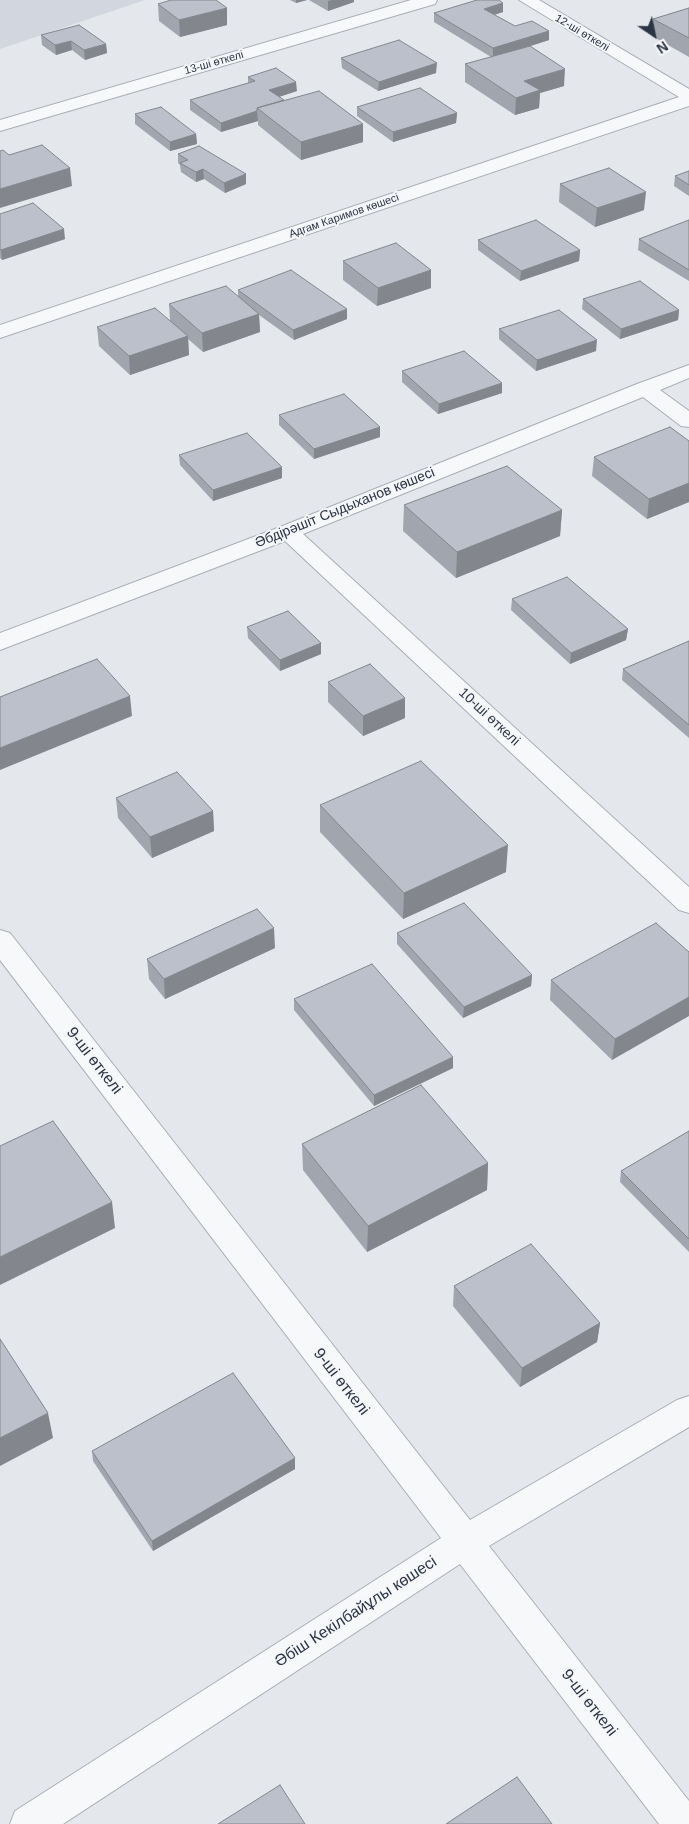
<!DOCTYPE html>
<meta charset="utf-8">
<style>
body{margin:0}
#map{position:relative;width:689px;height:1824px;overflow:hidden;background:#e4e7ec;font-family:Arial,sans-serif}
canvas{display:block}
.north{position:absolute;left:629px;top:10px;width:50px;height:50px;-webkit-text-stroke:4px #f4f6f9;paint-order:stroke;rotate:146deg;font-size:14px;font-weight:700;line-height:20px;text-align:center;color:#2b3445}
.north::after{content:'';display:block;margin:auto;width:18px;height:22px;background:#2b3445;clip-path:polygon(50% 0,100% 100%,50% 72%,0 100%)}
</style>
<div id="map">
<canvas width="689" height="1824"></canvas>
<div class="north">N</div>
</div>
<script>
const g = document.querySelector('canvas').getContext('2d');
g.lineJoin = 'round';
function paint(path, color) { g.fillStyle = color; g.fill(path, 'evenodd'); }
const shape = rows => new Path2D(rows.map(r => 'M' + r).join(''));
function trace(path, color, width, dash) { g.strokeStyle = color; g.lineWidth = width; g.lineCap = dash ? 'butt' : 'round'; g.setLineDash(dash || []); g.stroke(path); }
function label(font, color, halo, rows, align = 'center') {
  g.font = font + ' Arial,sans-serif'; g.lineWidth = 4; g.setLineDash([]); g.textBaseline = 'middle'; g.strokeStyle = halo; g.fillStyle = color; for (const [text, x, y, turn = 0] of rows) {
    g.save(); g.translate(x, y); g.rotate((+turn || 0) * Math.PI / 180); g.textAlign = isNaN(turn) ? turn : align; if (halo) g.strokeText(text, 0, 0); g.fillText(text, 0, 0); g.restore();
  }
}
const built = shape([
 [0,0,145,0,0,49]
]);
const street = shape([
 [411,0,437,0,435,4,0,131,0,120,411,0],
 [519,0,539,0,689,89,689,106,0,338,0,325,679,97,519,0],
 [689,365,689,378,660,390,689,411,689,427,681,426,643,397,303,534,689,887,689,913,679,910,285,541,0,650,0,633,280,527,637,384,689,365],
 [0,930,10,933,470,1520,677,1400,689,1396,689,1427,489,1546,689,1801,689,1824,659,1824,460,1564,63,1824,10,1824,15,1811,441,1538,0,960,0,930]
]);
const wall = shape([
 [290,0,307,0,296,3],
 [309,0,354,0,354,2,328,11],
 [503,3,503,12,494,15,515,26,549,40,530,46,564,86,540,93,539,108,515,115,465,82,465,64,491,57,434,22,434,13],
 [158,4,227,8,227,25,180,37,159,21],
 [689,8,689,57,652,36,653,19],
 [41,35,106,44,107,53,85,60,72,50,56,55,42,45],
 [341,58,436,73,378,91,342,68],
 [248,77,297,91,279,97,284,100,363,124,363,142,301,160,258,125,258,121,221,132,190,110,190,100,248,83],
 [357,107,457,113,456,123,393,142,357,116],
 [135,114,196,134,197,144,170,151,135,124],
 [178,154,246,174,246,184,225,193,204,179,196,182,181,172,180,165,178,163],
 [689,171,689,196,674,186,675,176],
 [560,184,644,210,595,227,559,202],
 [0,214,65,239,2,260,0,258],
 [689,220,689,281,638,250,639,239],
 [478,240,580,250,579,261,520,281,478,250],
 [343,261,431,288,377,306,343,280],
 [238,290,347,319,294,340,259,315,260,332,203,352,188,339,189,355,130,375,99,346,97,327,170,320,169,304,238,296],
 [583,299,679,310,678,320,620,339,582,309],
 [499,329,596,351,536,371,499,339],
 [402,371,502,383,502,393,438,414,402,382],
 [279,415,380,427,380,437,314,459,279,425],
 [689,441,689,502,647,519,592,476,594,457],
 [179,455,282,478,213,501,180,465],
 [404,505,562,510,560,536,456,578,403,531],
 [512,599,628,629,626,640,570,664,511,610],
 [247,627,321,643,321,654,280,671,248,638],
 [689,641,689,738,622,680,623,669],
 [328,682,405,718,363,736,328,702],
 [116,798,213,811,214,831,152,858,118,818],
 [320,805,506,872,403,919,320,832],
 [397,933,532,975,531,986,463,1018,397,944],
 [275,948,165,999,149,979,147,959],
 [689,952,612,1060,550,1000,551,980],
 [294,999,453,1068,374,1106,294,1010],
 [689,1131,689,1252,620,1182,621,1171],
 [302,1144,488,1163,487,1190,367,1252,303,1170],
 [454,1286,600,1323,597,1342,520,1387,453,1306],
 [92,1451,295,1458,295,1469,153,1551,93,1461]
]);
const shadedWall = shape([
 [296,0,307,0,296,3],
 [332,0,354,0,354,2,328,11,328,1],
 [503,3,503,12,484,18,484,9],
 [227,8,227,25,180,37,179,20],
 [549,31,549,40,493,58,493,48],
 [71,41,72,50,56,55,55,45],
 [106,44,107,53,85,60,84,50],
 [437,63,436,73,378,91,379,82],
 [565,69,564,86,540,93,539,108,515,115,516,98,524,81],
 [296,82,297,91,269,100,269,90],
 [257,111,258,121,221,132,221,123],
 [457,113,456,123,393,142,393,132],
 [363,124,363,142,301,160,301,142],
 [196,134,197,144,170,151,170,142],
 [70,168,72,186,0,208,0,189],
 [203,169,204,179,196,182,196,172],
 [246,174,246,184,225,193,224,183],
 [646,192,644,210,595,227,597,208],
 [64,229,65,239,2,260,1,250],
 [580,250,579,261,520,281,521,271],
 [431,270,431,288,377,306,378,288],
 [347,309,347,319,294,340,293,330],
 [679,310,678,320,620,339,621,329],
 [259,314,260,332,203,352,202,333],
 [188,336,189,355,130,375,129,356],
 [597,340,596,351,536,371,537,360],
 [502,383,502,393,438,414,439,404],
 [380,427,380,437,314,459,314,449],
 [282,467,282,478,213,501,213,490],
 [689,483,689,502,647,519,649,499],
 [562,510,560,536,456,578,457,552],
 [628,629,626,640,570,664,571,653],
 [321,643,321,654,280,671,280,660],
 [130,696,132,716,0,770,0,748],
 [405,698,405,718,363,736,363,716],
 [213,811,214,831,152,858,150,837],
 [508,845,506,872,403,919,404,893],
 [274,928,275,948,165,999,164,979],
 [532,975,531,986,463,1018,464,1007],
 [689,997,689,1016,612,1060,615,1039],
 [453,1057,453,1068,374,1106,374,1095],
 [488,1163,487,1190,367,1252,368,1226],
 [112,1202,115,1228,0,1285,0,1257],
 [600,1323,597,1342,520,1387,522,1368],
 [48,1413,53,1438,0,1466,0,1438],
 [295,1458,295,1469,153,1551,152,1541]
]);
const building = shape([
 [171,0,216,0,227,8,179,20,158,4,171,0],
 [477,0,499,0,503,3,484,9,515,26,532,21,549,31,493,48,434,13,477,0],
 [689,8,689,38,653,19,689,8],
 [79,25,106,44,84,50,71,41,55,45,41,35,79,25],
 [399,40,437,63,379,82,341,58,399,40],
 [530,46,565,69,524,81,540,90,516,98,465,64,530,46],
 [276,68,296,82,269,90,284,100,257,108,257,111,221,123,190,100,255,81,248,77,276,68],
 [420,88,457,113,393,132,357,107,420,88],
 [319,91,363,124,301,142,257,108,319,91],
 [161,107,196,134,170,142,135,114,161,107],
 [42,145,70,168,0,189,0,151,3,150,9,155,42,145],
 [199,146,246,174,224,183,203,169,196,172,180,163,188,160,178,154,199,146],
 [609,168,646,192,597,208,560,184,609,168],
 [689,171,689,185,675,176,689,171],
 [33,203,64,229,1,250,0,249,0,214,33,203],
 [536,220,580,250,521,271,478,240,536,220],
 [689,220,689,270,639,239,689,220],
 [396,243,431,270,378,288,343,261,396,243],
 [291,270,347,309,293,330,238,290,291,270],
 [640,281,679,310,621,329,583,299,640,281],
 [226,286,259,314,202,333,169,304,226,286],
 [155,308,188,336,129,356,97,327,155,308],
 [559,310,597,340,537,360,499,329,559,310],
 [464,351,502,383,439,404,402,371,464,351],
 [344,394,380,427,314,449,279,415,344,394],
 [670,427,689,441,689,483,649,499,594,457,670,427],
 [247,433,282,467,213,490,179,455,247,433],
 [507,466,562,510,457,552,404,505,507,466],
 [567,577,628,629,571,653,512,599,567,577],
 [288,611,321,643,280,660,247,627,288,611],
 [689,641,689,725,623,669,689,641],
 [97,659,130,696,0,748,0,697,97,659],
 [370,664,405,698,363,716,328,682,370,664],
 [421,761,508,845,404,893,320,805,421,761],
 [177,772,213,811,150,837,116,798,177,772],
 [464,903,532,975,464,1007,397,933,464,903],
 [257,909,274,928,164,979,147,959,257,909],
 [656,923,689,952,689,997,615,1039,551,980,656,923],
 [372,964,453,1057,374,1095,294,999,372,964],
 [421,1085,488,1163,368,1226,302,1144,421,1085],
 [53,1121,112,1202,0,1257,0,1146,53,1121],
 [689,1131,689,1239,621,1171,689,1131],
 [531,1244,600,1323,522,1368,454,1286,531,1244],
 [0,1339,48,1413,0,1438,0,1339],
 [233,1373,295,1458,152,1541,92,1451,233,1373],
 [517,1777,552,1824,446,1824,517,1777],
 [280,1785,305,1824,218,1824,280,1785]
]);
const farStreetnames = [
 ["12-ші өткелі",582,33,31],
 ["13-ші өткелі",214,63,-16],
 ["Адгам Каримов көшесі",344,216,-19]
];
const streetNames = [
 ["Әбдірәшіт Сыдыханов көшесі",345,508,-22],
 ["10-ші өткелі",489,717,43]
];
const nearStreetnames = [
 ["9-ші өткелі",94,1061,52],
 ["9-ші өткелі",341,1382,52],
 ["Әбіш Кекілбайұлы көшесі",356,1612,-33],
 ["9-ші өткелі",589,1703,52]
];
paint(built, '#d2d6de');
trace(street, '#a9aeb7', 2);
paint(street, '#f7f8fa');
paint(wall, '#a1a5ae');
paint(shadedWall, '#83868d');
paint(building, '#bbc0ca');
trace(building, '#83868d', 1);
label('11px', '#2b3445', '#f4f6f9', farStreetnames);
label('14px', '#2b3445', '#f4f6f9', streetNames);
label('16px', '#2b3445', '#f4f6f9', nearStreetnames);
</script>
